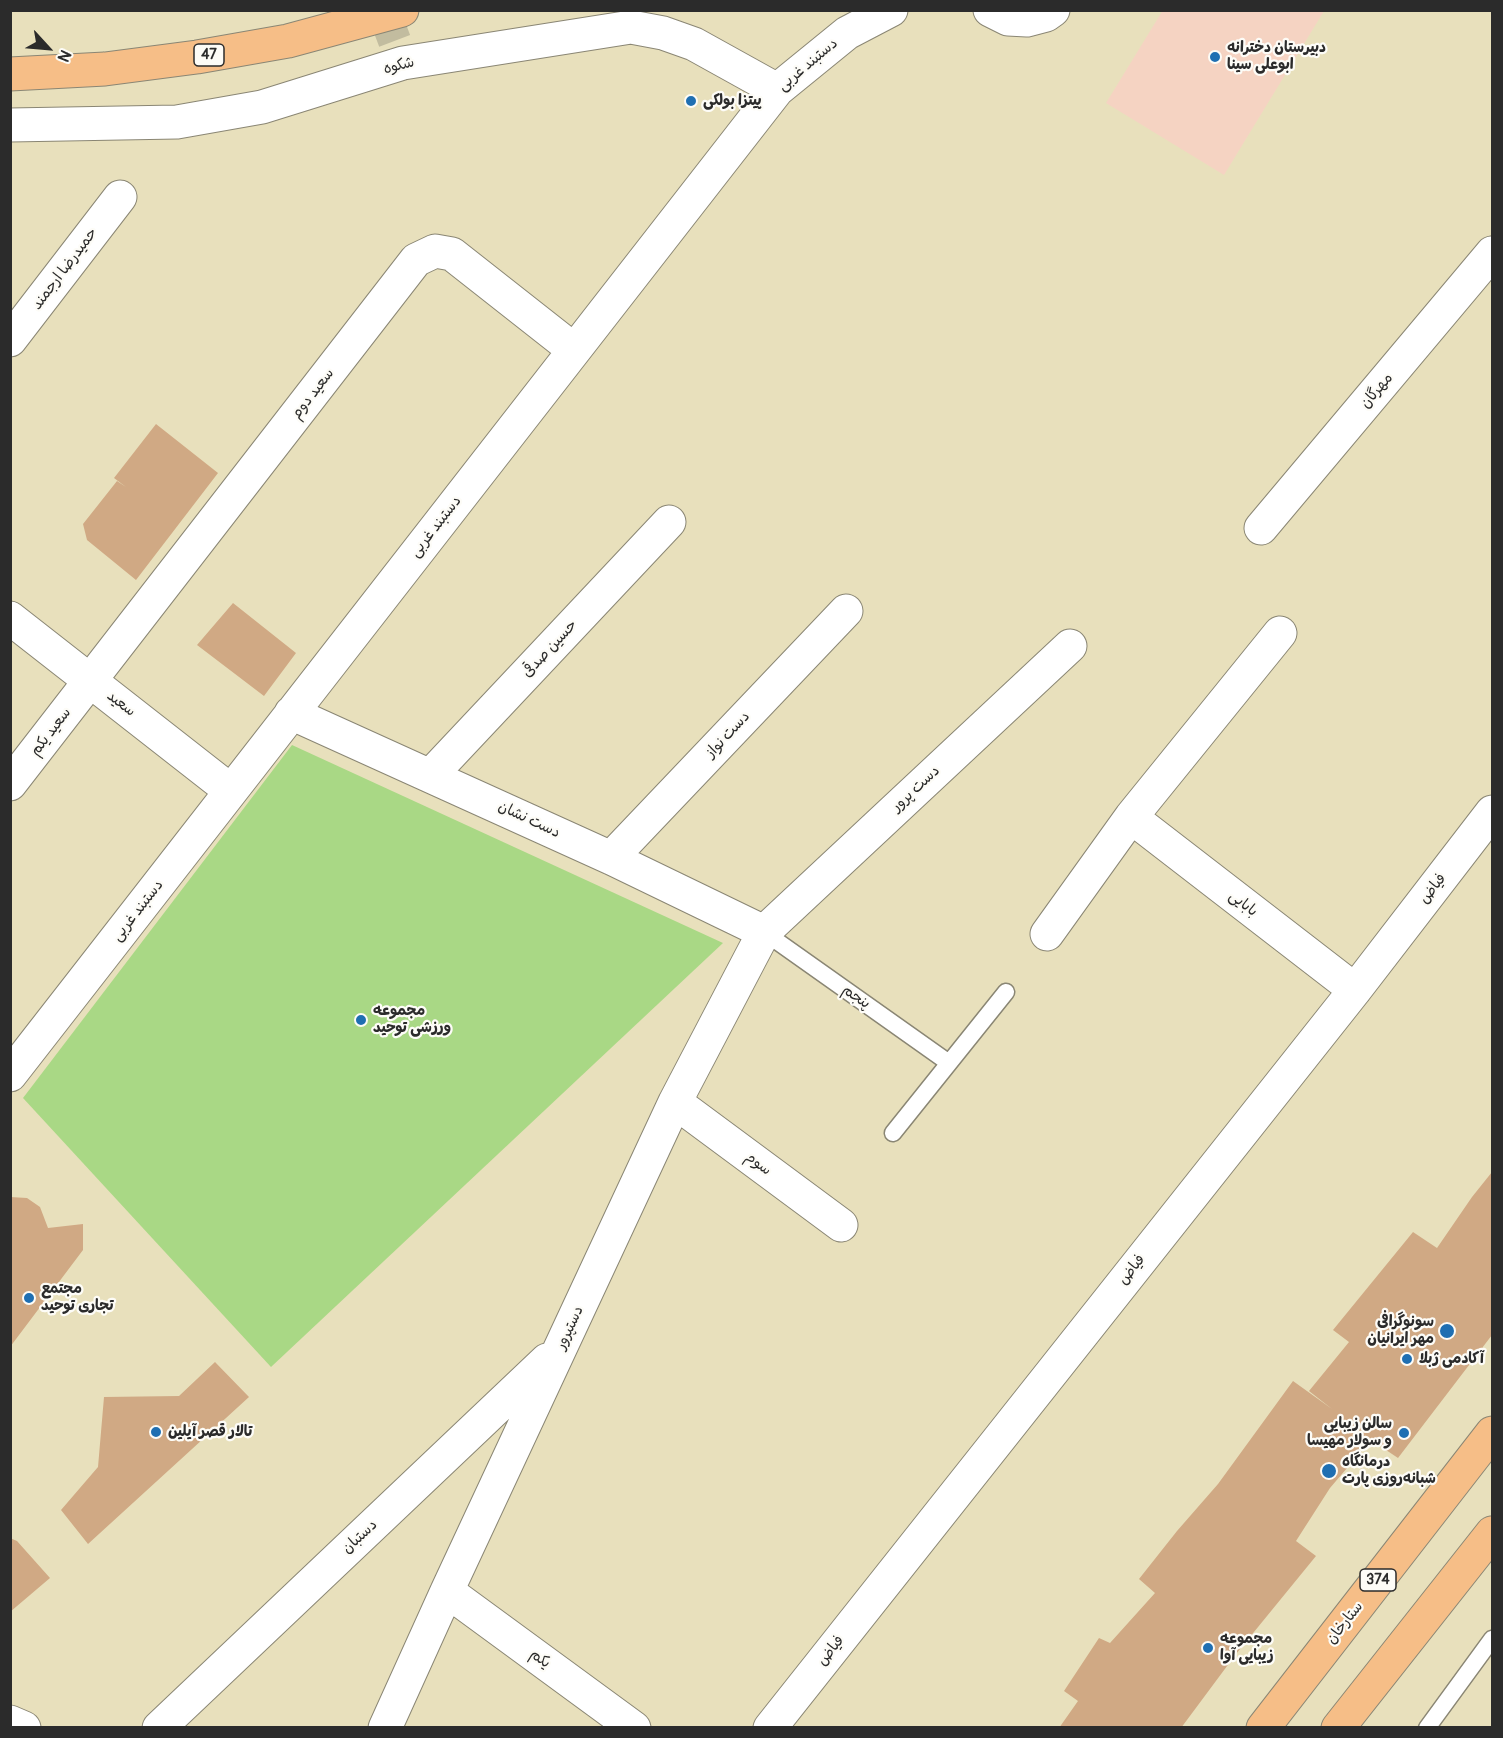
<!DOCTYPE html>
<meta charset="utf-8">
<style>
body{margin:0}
#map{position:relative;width:1503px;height:1738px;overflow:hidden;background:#e8e0bc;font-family:Pangolin,sans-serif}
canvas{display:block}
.frame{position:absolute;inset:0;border:12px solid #2b2b2b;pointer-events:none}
.north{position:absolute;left:18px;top:18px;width:60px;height:60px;-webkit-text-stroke:4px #fdfcf7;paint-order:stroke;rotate:116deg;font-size:16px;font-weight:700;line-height:24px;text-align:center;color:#2b2b2b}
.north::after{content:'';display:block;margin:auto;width:21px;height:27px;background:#2b2b2b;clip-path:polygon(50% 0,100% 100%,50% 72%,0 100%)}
</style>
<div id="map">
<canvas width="1503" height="1738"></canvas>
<div class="frame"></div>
<div class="north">N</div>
</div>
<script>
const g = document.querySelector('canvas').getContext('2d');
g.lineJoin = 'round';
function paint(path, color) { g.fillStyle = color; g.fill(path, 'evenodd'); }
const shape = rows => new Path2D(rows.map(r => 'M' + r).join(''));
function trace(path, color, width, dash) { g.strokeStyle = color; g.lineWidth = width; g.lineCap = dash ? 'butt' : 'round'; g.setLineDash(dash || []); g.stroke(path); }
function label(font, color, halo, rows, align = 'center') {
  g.font = font + ' Pangolin,"Playpen Sans Arabic",sans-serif'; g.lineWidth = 4.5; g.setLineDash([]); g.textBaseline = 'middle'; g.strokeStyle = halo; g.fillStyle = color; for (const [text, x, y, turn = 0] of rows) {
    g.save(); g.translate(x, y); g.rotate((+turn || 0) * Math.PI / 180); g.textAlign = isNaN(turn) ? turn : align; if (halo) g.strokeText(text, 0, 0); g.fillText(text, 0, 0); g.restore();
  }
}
const built = shape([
 [1163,10,1324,11,1224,175,1106,103]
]);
const green = shape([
 [292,745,723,943,271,1367,23,1098]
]);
const building = shape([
 [156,424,218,473,136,580,87,540,83,524,117,481,126,487,114,478],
 [233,603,296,653,264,696,197,645],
 [1492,1172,1492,1335,1398,1458,1371,1440,1330,1488,1296,1541,1316,1556,1236,1654,1181,1728,1059,1728,1078,1701,1064,1691,1099,1638,1110,1643,1155,1593,1139,1579,1177,1531,1218,1484,1293,1381,1332,1409,1309,1391,1349,1342,1333,1330,1413,1232,1437,1248,1472,1197],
 [10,1197,27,1198,40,1207,48,1228,83,1224,83,1250,10,1347],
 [215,1362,249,1397,88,1544,61,1510,98,1467,104,1397,179,1396],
 [10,1538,17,1541,50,1578,10,1612]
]);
const minorTunnel = shape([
 [383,10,403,63]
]);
const service = shape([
 [764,932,949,1063],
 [893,1133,1006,992],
 [1427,1728,1492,1639]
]);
const minor = shape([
 [990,10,1008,19,1027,20,1046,15,1053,10],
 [10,125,177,122,262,107,403,63,631,27,663,33,694,44,777,90],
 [10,340,120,197],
 [1261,528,1492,253],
 [10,618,231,791],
 [291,713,611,858,764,932],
 [431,775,669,522],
 [10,784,416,260,435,251,452,254,574,350],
 [1131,817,1355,990],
 [611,858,846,611],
 [1047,934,1131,817,1280,633],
 [10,1075,777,90,847,33,891,10],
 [675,1102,841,1225],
 [447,1591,634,1728],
 [159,1728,547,1360],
 [385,1728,447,1591,675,1102,764,932,1070,646],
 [770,1728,1355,990,1492,812]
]);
const tertiary = shape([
 [10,1722,24,1728]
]);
const primary = shape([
 [1263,1728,1492,1433],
 [1338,1728,1492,1533]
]);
const trunk = shape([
 [10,74,105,69,197,57,288,41,402,10]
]);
const markers = [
 [1215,57,6,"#1f6fb2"],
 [691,101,6,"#1f6fb2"],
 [361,1020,6,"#1f6fb2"],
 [29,1298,6,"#1f6fb2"],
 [1447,1331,8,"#1f6fb2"],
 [1407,1359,6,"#1f6fb2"],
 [156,1432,6,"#1f6fb2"],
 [1404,1433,6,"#1f6fb2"],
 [1329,1471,8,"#1f6fb2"],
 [1208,1648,6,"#1f6fb2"]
];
const shields = [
 [209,55,30],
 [1378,1580,36]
];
const shieldNames = [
 ["47",209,55],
 ["374",1378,1580]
];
const poiNames = [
 ["دبیرستان دخترانه",1227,48],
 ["ابوعلی سینا",1227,65],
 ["پیتزا بولکی",703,101],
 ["مجموعه",373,1011],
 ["ورزشی توحید",373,1028],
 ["مجتمع",41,1289],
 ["تجاری توحید",41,1306],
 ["سونوگرافی",1434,1322,"right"],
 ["مهر ایرانیان",1434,1339,"right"],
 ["آکادمی ژبلا",1419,1359],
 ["سالن زیبایی",1392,1424,"right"],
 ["و سولار مهیسا",1392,1441,"right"],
 ["تالار قصر آیلین",168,1432],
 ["درمانگاه",1342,1462],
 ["شبانه‌روزی پارت",1342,1479],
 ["مجموعه",1220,1639],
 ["زیبایی آوا",1220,1656]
];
const streetNames = [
 ["دستبند غربی",808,65,-40],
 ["شکوه",399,66,-14],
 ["حمیدرضا ارجمند",65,269,-53],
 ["مهرگان",1377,391,-50],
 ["سعید دوم",313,394,-52],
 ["دستبند غربی",436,527,-52],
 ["حسین صدقی",550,649,-47],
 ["سعید",121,704,38],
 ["سعید یکم",51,732,-52],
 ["دست نواز",728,735,-47],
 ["دست پرور",916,789,-43],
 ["دست نشان",529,820,25],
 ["فیاض",1433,889,-52],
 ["بابایی",1243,904,38],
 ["دستبند غربی",138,911,-52],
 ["پنجم",856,997,35],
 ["سوم",758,1164,37],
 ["فیاض",1132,1270,-52],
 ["دستپرور",570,1328,-65],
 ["دستبان",360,1537,-43],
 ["ستارخان",1345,1623,-52],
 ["فیاض",831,1651,-52],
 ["یکم",540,1659,36]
];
paint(built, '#f5d3c2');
paint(green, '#a9d885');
paint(building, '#d0a984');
trace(minorTunnel, '#c2bc9f', 33, [33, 16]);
trace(service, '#8a8674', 19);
trace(minor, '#8a8674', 35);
trace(tertiary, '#8a8674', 35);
trace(primary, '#8a8674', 35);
trace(trunk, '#8a8674', 35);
trace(service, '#fff', 16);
trace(minor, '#fff', 33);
trace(tertiary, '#fff', 33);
trace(primary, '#f6be87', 33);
trace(trunk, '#f6be87', 33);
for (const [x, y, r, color] of markers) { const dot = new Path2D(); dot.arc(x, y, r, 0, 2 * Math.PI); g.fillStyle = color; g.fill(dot); trace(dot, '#fdfcf7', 2); }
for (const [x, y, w] of shields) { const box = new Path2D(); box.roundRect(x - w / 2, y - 11, w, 22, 4.5); g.fillStyle = '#fdfcf7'; g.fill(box); trace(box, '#2b2b2b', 1.5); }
label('bold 14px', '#2b2b2b', null, shieldNames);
label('bold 15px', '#2b2b2b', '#fdfcf7', poiNames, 'left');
label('15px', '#2b2b2b', '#fdfcf7', streetNames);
</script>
